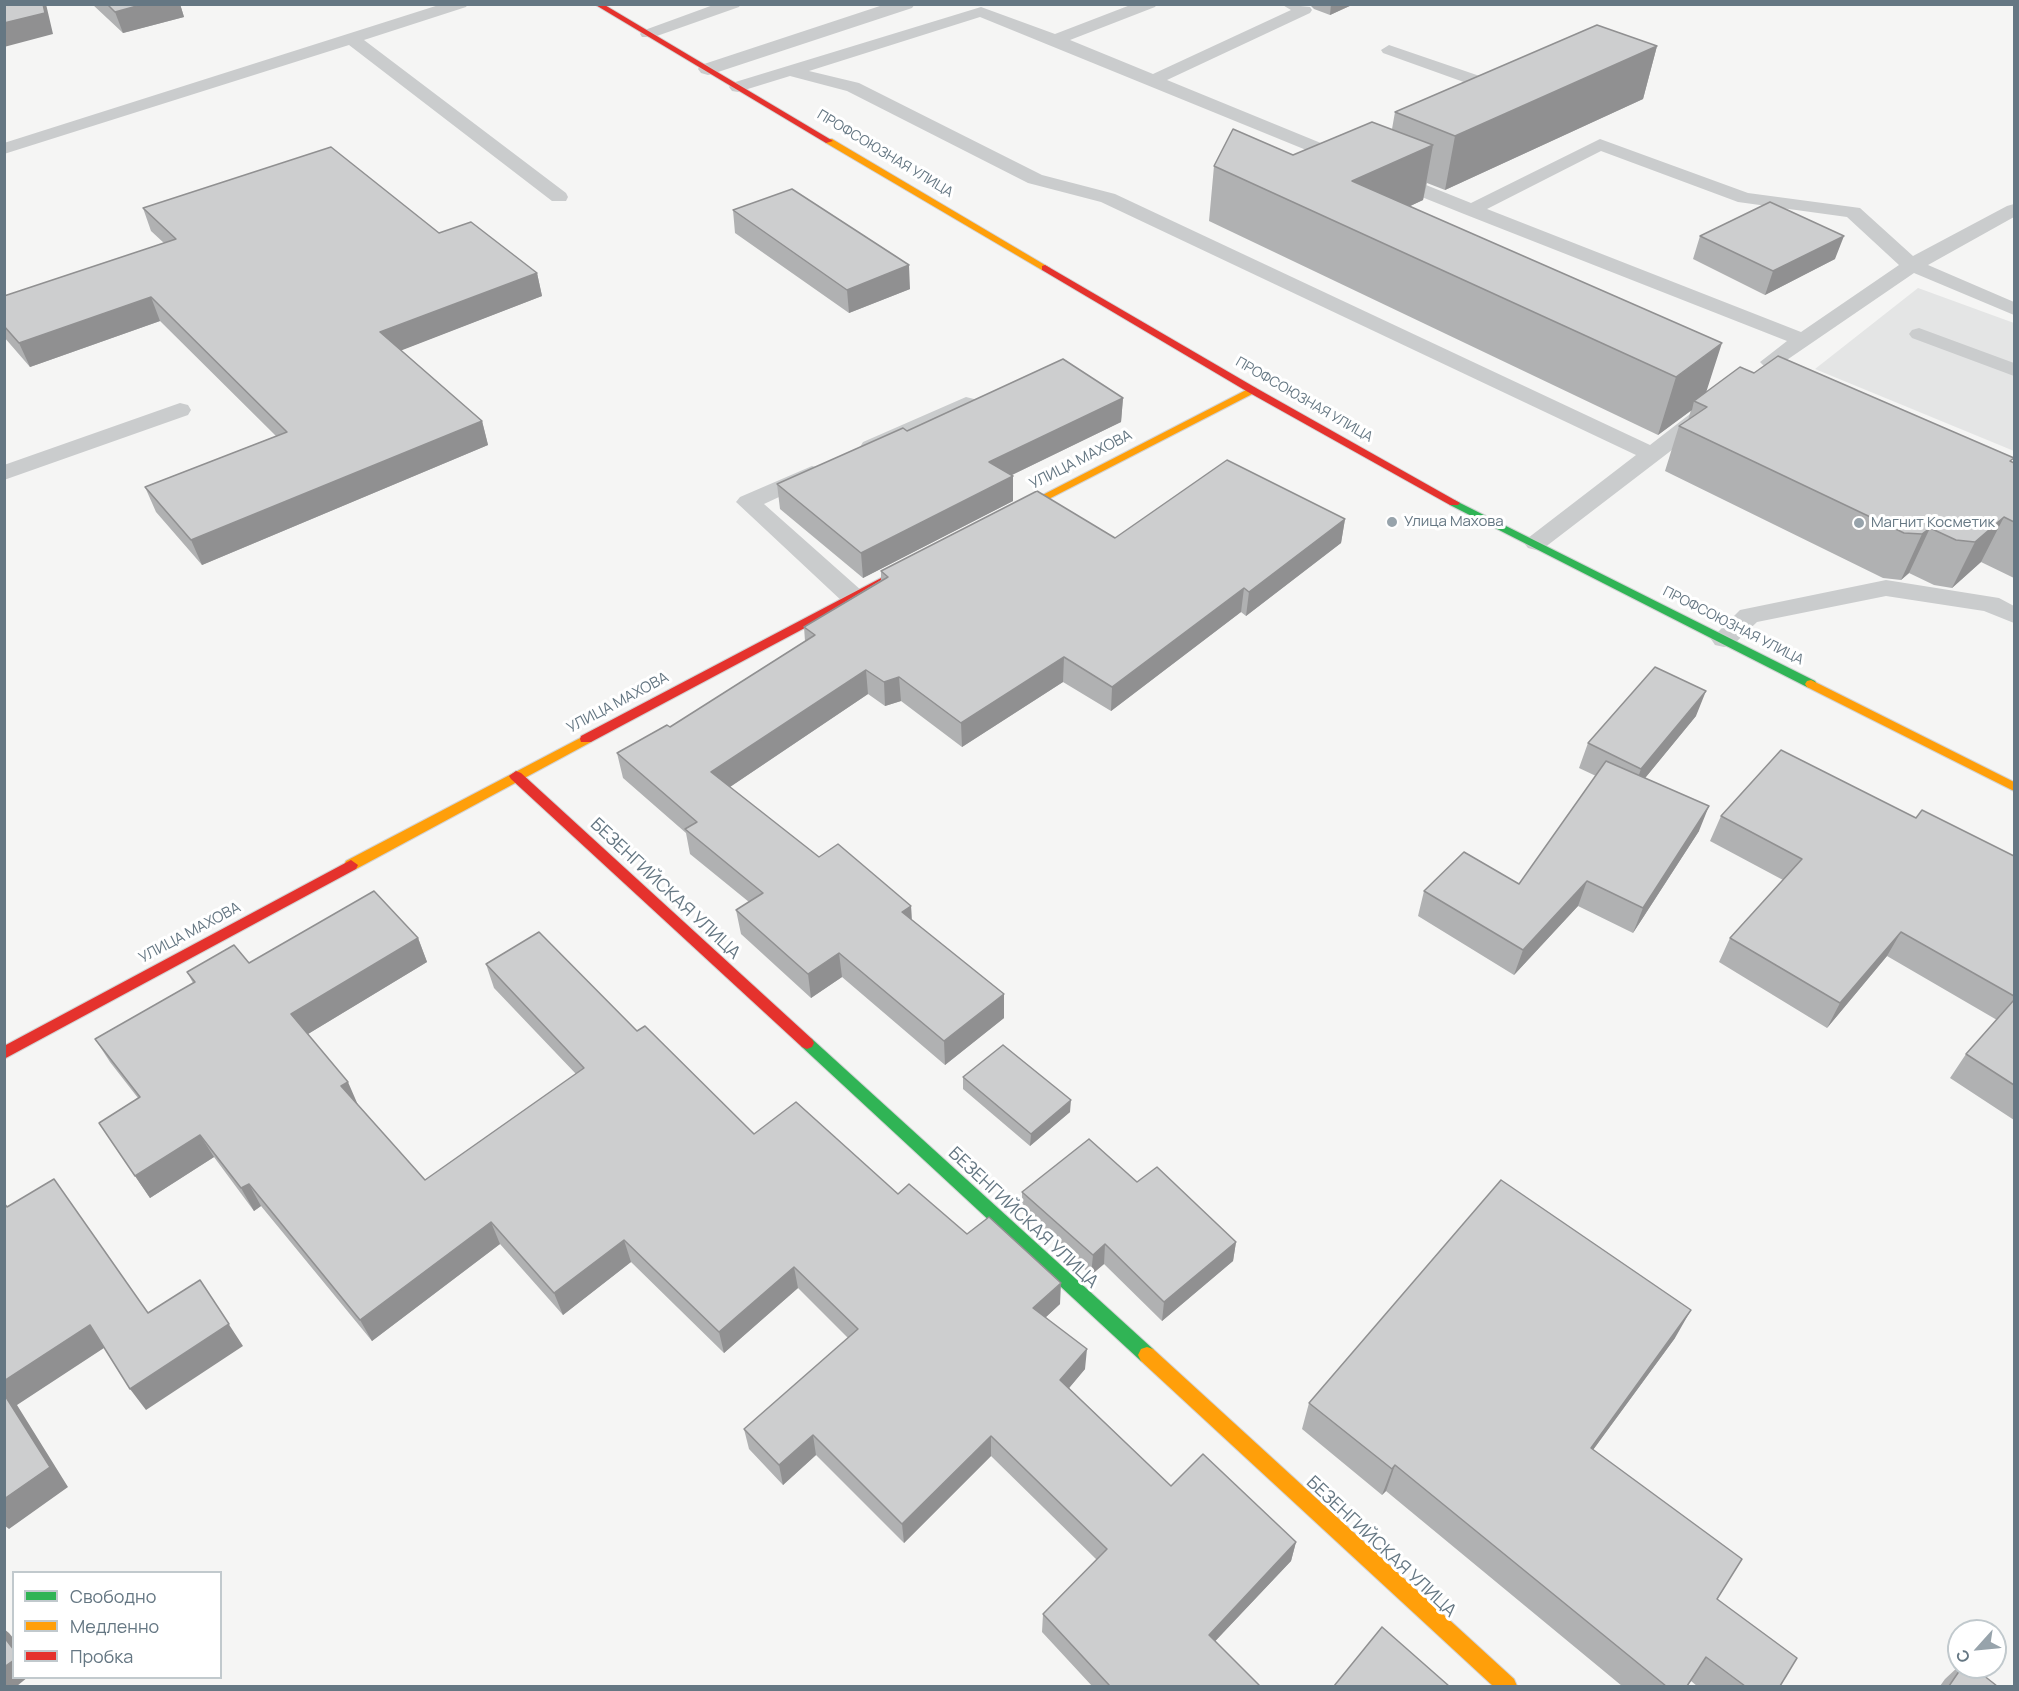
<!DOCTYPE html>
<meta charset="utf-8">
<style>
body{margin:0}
#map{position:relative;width:2019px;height:1691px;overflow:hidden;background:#f5f5f4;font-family:Manrope,sans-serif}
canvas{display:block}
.frame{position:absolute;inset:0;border:6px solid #657783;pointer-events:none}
.legend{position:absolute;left:12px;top:1571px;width:210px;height:108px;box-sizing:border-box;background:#fff;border:2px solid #c1c9cd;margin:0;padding:8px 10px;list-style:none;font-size:18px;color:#657783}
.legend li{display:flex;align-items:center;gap:12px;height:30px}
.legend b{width:30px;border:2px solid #c1c9cd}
.north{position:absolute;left:1947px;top:1619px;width:60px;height:60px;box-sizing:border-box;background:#fff;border:2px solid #c1c9cd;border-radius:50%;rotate:243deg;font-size:16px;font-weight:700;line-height:24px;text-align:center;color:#657783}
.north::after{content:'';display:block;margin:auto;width:21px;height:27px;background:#97a3ab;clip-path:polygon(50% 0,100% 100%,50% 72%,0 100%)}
</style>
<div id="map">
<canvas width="2019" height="1691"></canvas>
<div class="frame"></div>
<ul class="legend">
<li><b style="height:8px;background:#30b455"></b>Свободно</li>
<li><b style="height:8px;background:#ff9f0a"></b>Медленно</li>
<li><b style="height:8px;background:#e5322d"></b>Пробка</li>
</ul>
<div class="north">С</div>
</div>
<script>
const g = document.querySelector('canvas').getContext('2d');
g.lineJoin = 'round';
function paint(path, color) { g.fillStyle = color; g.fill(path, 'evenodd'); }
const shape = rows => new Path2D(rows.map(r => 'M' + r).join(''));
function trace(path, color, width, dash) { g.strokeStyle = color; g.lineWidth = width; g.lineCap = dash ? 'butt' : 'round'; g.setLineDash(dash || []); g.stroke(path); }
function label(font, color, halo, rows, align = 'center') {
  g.font = font + ' Manrope,sans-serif'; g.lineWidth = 6; g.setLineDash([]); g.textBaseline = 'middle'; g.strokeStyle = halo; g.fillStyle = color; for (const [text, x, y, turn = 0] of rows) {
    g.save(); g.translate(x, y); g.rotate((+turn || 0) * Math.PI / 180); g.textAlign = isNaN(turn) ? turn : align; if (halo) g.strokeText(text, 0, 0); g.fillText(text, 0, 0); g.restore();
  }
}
const built = shape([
 [1918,288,2014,323,2014,451,1815,369]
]);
const lane = shape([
 [442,4,468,4,466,7,364,40,566,193,568,197,566,201,552,201,349,45,4,154,4,143,442,4],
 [716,4,741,4,739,7,654,37,642,37,640,34,642,31,716,4],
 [1133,4,1157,4,1155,7,1070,40,1153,74,1291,10,1281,4,1310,7,1312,10,1310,13,1167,80,1355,157,1358,161,1355,165,1343,165,980,17,809,71,859,83,1042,175,1115,194,1650,445,1699,407,1707,405,1715,407,1718,412,1715,417,1544,548,1536,550,1528,548,1524,543,1528,538,1636,455,1101,202,1028,183,847,91,790,76,738,92,732,91,729,87,732,83,981,7,1055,34,1133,4],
 [1389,45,1506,85,1509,89,1497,98,1485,98,1482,94,1486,90,1383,53,1381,50,1389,45],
 [1600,139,1748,193,1860,208,1913,256,2007,206,2014,204,2014,217,1928,265,2014,302,2014,315,1914,273,1778,366,1771,368,1764,366,1760,362,1787,341,1464,214,1382,181,1380,177,1382,173,1396,173,1471,203,1600,139],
 [1601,151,1738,202,1847,217,1899,265,1801,332,1487,209,1601,151],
 [1919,328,2014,363,2014,376,1912,338,1909,334,1912,330,1919,328],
 [966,397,974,399,977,404,974,409,879,452,871,454,863,452,860,447,863,442,966,397],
 [180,403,188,405,191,410,188,415,4,480,4,465,180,403],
 [812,466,820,468,823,473,820,478,764,504,862,591,865,597,862,603,853,605,844,603,736,502,740,497,812,466],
 [1886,580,1999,598,2014,606,2014,623,1984,611,1886,596,1757,622,1733,645,1724,647,1715,645,1711,639,1740,610,1886,580]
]);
const street = shape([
 [886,4,915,4,912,8,715,73,708,75,701,73,698,69,701,65,886,4]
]);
const fast = shape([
 [1454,500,1815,681,1817,684,1811,688,1807,687,1450,505,1450,501,1454,500],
 [807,1037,812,1039,1153,1349,1156,1355,1153,1361,1147,1363,1141,1361,802,1047,800,1043,802,1039,807,1037]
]);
const slow = shape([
 [826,139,832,139,1050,268,1042,270,826,143,826,139],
 [1252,387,1256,388,1256,392,1010,519,1006,520,1000,517,1252,387],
 [1811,680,2014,782,2014,791,1807,687,1805,684,1807,681,1811,680],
 [586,735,592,739,591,742,356,869,351,870,344,865,346,861,586,735],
 [1147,1347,1153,1349,1514,1679,1517,1686,1493,1686,1141,1361,1138,1355,1141,1349,1147,1347]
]);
const jam = shape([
 [594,4,603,4,833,141,826,143,594,4],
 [1045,265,1256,388,1460,503,1458,505,1450,505,1248,392,1042,270,1042,266,1045,265],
 [902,567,908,571,906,574,591,742,581,742,580,739,581,736,902,567],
 [516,771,521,773,812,1039,814,1043,812,1047,807,1049,802,1047,511,779,509,776,516,771],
 [351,860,358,865,356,869,4,1059,4,1046,351,860]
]);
const wall = shape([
 [92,4,180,4,184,17,123,33],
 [1308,4,1354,4,1330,15,1314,9,1310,5],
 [1657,46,1643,99,1445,190,1427,183,1423,200,1410,206,1706,393,1754,373,2014,463,2014,578,1981,562,1952,588,1934,585,1909,573,1901,580,1883,578,1665,471,1679,426,1688,420,1691,410,1658,435,1209,221,1214,166,1293,155,1392,129,1395,112],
 [143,208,439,233,537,273,542,296,401,350,482,421,488,445,202,565,156,512,145,487,276,436,160,321,30,367,4,337,4,296,164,243,151,231],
 [733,210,910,289,849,313,735,233],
 [1700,236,1835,259,1765,295,1693,259],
 [1123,398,1121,422,1012,475,1013,476,1013,501,863,578,780,509,777,484,907,431],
 [1345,519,1341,543,1246,616,1241,612,1111,711,1063,682,962,747,901,701,885,706,868,694,730,787,819,857,911,906,912,920,1004,994,1004,1018,945,1065,842,977,811,998,741,934,736,910,749,902,690,854,686,833,623,778,617,753,670,727,805,641,804,627,881,580,881,571,1115,538],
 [1696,716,1645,778,1699,831,1633,933,1578,906,1514,975,1418,916,1424,891,1519,884,1596,776,1579,768,1588,743],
 [1721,816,1916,818,2014,856,2014,1120,1950,1078,1966,1054,1997,1020,1887,956,1827,1028,1719,962,1730,938,1783,880,1710,841],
 [418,938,427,962,308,1034,358,1105,425,1180,576,1074,494,988,486,964,637,1031,754,1134,898,1194,967,1234,1060,1304,1046,1317,1085,1369,1069,1388,1171,1486,1296,1542,1291,1561,1215,1641,1260,1686,1092,1686,1042,1632,1043,1614,1097,1560,991,1456,904,1543,816,1455,783,1485,749,1449,744,1429,848,1338,798,1288,724,1353,631,1262,563,1315,500,1244,372,1341,261,1206,254,1211,214,1157,150,1198,99,1123,138,1098,110,1062,95,1039,193,983,187,972],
 [963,1077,1070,1112,1030,1146,963,1089],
 [1137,1182,1236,1242,1233,1261,1162,1321,1104,1264,1091,1275,1022,1212,1022,1192],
 [1675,1338,1593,1450,1717,1599,1780,1686,1697,1686,1691,1681,1687,1686,1622,1686,1386,1491,1382,1495,1302,1429,1309,1403],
 [1959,1666,1973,1667,1997,1686,1940,1686,1945,1679]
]);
const shadedWall = shape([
 [43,4,46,4,53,34,4,47,4,23],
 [144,4,180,4,184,17,123,33,115,12],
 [1331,4,1354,4,1330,15],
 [1657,46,1643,99,1445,190,1455,136],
 [1433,145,1423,200,1357,231,1352,181],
 [1844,236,1835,259,1765,295,1773,271],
 [909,265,910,289,849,313,847,290],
 [537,273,542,296,387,356,380,332],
 [151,297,160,321,30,367,19,343],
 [1722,343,1703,402,1694,401,1692,410,1658,435,1676,377],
 [1123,398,1121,422,989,486,989,462],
 [482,421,488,445,202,565,191,540],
 [1013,476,1013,501,863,578,861,553],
 [2004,517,1981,562,1952,588,1975,542],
 [1345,519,1341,543,1246,616,1249,592],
 [1930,528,1909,573,1901,580,1922,534],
 [1244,588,1241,612,1111,711,1112,687],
 [1064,657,1063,682,962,747,961,723],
 [866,670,868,694,715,797,711,772],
 [899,677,901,701,885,706,884,682],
 [1706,691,1696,716,1632,794,1641,769],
 [1709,806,1699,831,1633,933,1643,908],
 [1587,881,1578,906,1514,975,1523,950],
 [911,906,912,931,902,912],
 [1901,932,1887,956,1827,1028,1840,1003],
 [418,938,427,962,303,1037,291,1014],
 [839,953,842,977,811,998,808,974],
 [1004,994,1004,1018,945,1065,944,1041],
 [348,1082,358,1105,352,1109,341,1086],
 [1071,1100,1070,1112,1030,1146,1031,1134],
 [200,1135,214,1157,150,1198,135,1176],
 [249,1184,261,1206,254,1211,241,1188],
 [491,1222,500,1244,372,1341,360,1320],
 [624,1240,631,1262,563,1315,554,1293],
 [1236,1242,1233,1261,1162,1321,1164,1302],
 [1105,1244,1104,1264,1091,1275,1093,1255],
 [794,1267,798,1288,724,1353,719,1332],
 [200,1280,243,1346,146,1410,130,1389],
 [1061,1283,1060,1304,1033,1329,1033,1308],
 [1691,1310,1675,1338,1576,1473,1591,1448],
 [90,1325,107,1346,17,1405,68,1487,9,1529,4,1525,4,1381],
 [1087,1349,1085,1369,1059,1400,1060,1380],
 [813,1435,816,1455,783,1485,779,1465],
 [991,1436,991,1456,904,1543,902,1524],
 [1395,1465,1386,1491,1382,1495,1392,1469],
 [1296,1542,1291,1561,1205,1652,1209,1635],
 [4,1629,9,1633,14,1639,14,1650,4,1637],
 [14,1660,14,1677,28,1677,17,1686,4,1686,4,1667]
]);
const building = shape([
 [4,4,43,4,45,13,4,23,4,4],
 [107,4,144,4,115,12,107,4],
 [1597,25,1657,46,1455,136,1395,112,1597,25],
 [1372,122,1433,145,1352,181,1722,343,1676,377,1214,166,1233,129,1293,155,1372,122],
 [331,147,439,233,471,222,537,273,380,332,482,421,191,540,145,487,287,432,151,297,19,343,4,326,4,296,176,239,143,208,331,147],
 [792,189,909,265,847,290,733,210,792,189],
 [1770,202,1844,236,1773,271,1700,236,1770,202],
 [1778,356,2014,458,2010,461,2014,463,2014,522,2004,517,1975,542,1956,540,1930,528,1922,534,1904,533,1679,426,1707,407,1694,401,1740,367,1754,373,1778,356],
 [1063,359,1123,398,989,462,1013,476,861,553,777,484,903,428,907,431,1063,359],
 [1227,460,1345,519,1249,592,1244,588,1112,687,1064,657,961,723,899,677,884,682,866,670,711,772,819,857,838,844,911,906,902,912,1004,994,944,1041,839,953,808,974,736,910,763,893,685,829,697,822,617,753,667,725,670,727,815,635,804,627,888,577,881,571,1037,491,1115,538,1227,460],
 [1655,667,1706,691,1641,769,1588,743,1655,667],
 [1781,750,1916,818,1922,810,2014,856,2014,996,1901,932,1840,1003,1730,938,1802,859,1721,816,1781,750],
 [1606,761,1709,806,1643,908,1587,881,1523,950,1424,891,1464,852,1519,884,1606,761],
 [374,891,418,938,291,1014,348,1082,341,1086,425,1180,584,1068,486,964,539,932,637,1031,645,1026,754,1134,796,1102,898,1194,909,1184,967,1234,989,1217,1061,1283,1033,1308,1087,1349,1060,1380,1171,1486,1203,1454,1296,1542,1209,1635,1260,1686,1110,1686,1043,1614,1107,1549,991,1436,902,1524,813,1435,779,1465,744,1429,858,1329,794,1267,719,1332,624,1240,554,1293,491,1222,360,1320,249,1184,241,1188,200,1135,135,1176,99,1123,140,1097,95,1039,195,982,187,972,234,945,249,963,374,891],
 [2014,1000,2014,1085,1966,1054,2014,1000],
 [1003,1045,1071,1100,1031,1134,963,1077,1003,1045],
 [1089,1139,1137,1182,1157,1167,1236,1242,1164,1302,1105,1244,1093,1255,1022,1192,1089,1139],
 [54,1179,148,1313,200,1280,229,1324,130,1389,90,1325,4,1381,4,1203,7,1207,54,1179],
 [1501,1180,1691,1310,1591,1448,1742,1559,1717,1599,1797,1658,1780,1686,1745,1686,1706,1657,1687,1686,1666,1686,1395,1465,1392,1469,1309,1403,1501,1180],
 [4,1394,50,1467,4,1499,4,1394],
 [1382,1627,1449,1686,1334,1686,1382,1627],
 [4,1637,14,1650,14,1660,4,1667,4,1637],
 [1962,1667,1973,1667,1997,1686,1949,1686,1962,1667]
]);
const markers = [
 [1392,522,6,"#97a3ab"],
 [1859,523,6,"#97a3ab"]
];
const farStreetnames = [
 ["ПРОФСОЮЗНАЯ УЛИЦА",885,154,31],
 ["ПРОФСОЮЗНАЯ УЛИЦА",1304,400,30],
 ["ПРОФСОЮЗНАЯ УЛИЦА",1733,626,27]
];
const streetNames = [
 ["УЛИЦА МАХОВА",1081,460,-27],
 ["УЛИЦА МАХОВА",618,703,-28],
 ["УЛИЦА МАХОВА",190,933,-28]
];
const poiNames = [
 ["Улица Махова",1404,522],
 ["Магнит Косметик",1871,523]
];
const nearStreetnames = [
 ["БЕЗЕНГИЙСКАЯ УЛИЦА",665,889,43],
 ["БЕЗЕНГИЙСКАЯ УЛИЦА",1023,1218,43],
 ["БЕЗЕНГИЙСКАЯ УЛИЦА",1381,1547,43]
];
paint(built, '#e4e5e5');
trace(fast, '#d2d3d4', 2);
trace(slow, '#d2d3d4', 2);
trace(jam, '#d2d3d4', 2);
paint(lane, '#cacccd');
paint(street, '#cacccd');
paint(fast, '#30b455');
paint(slow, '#ff9f0a');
paint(jam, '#e5322d');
paint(wall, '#b0b1b2');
paint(shadedWall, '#909091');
paint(building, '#cdcecf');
trace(building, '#909091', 1.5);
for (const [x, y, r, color] of markers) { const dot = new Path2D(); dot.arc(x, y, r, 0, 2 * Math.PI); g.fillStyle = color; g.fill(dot); trace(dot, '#fff', 2); }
label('14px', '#657783', '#fff', farStreetnames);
label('15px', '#657783', '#fff', streetNames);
label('15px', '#657783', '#fff', poiNames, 'left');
label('18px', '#657783', '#fff', nearStreetnames);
</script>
